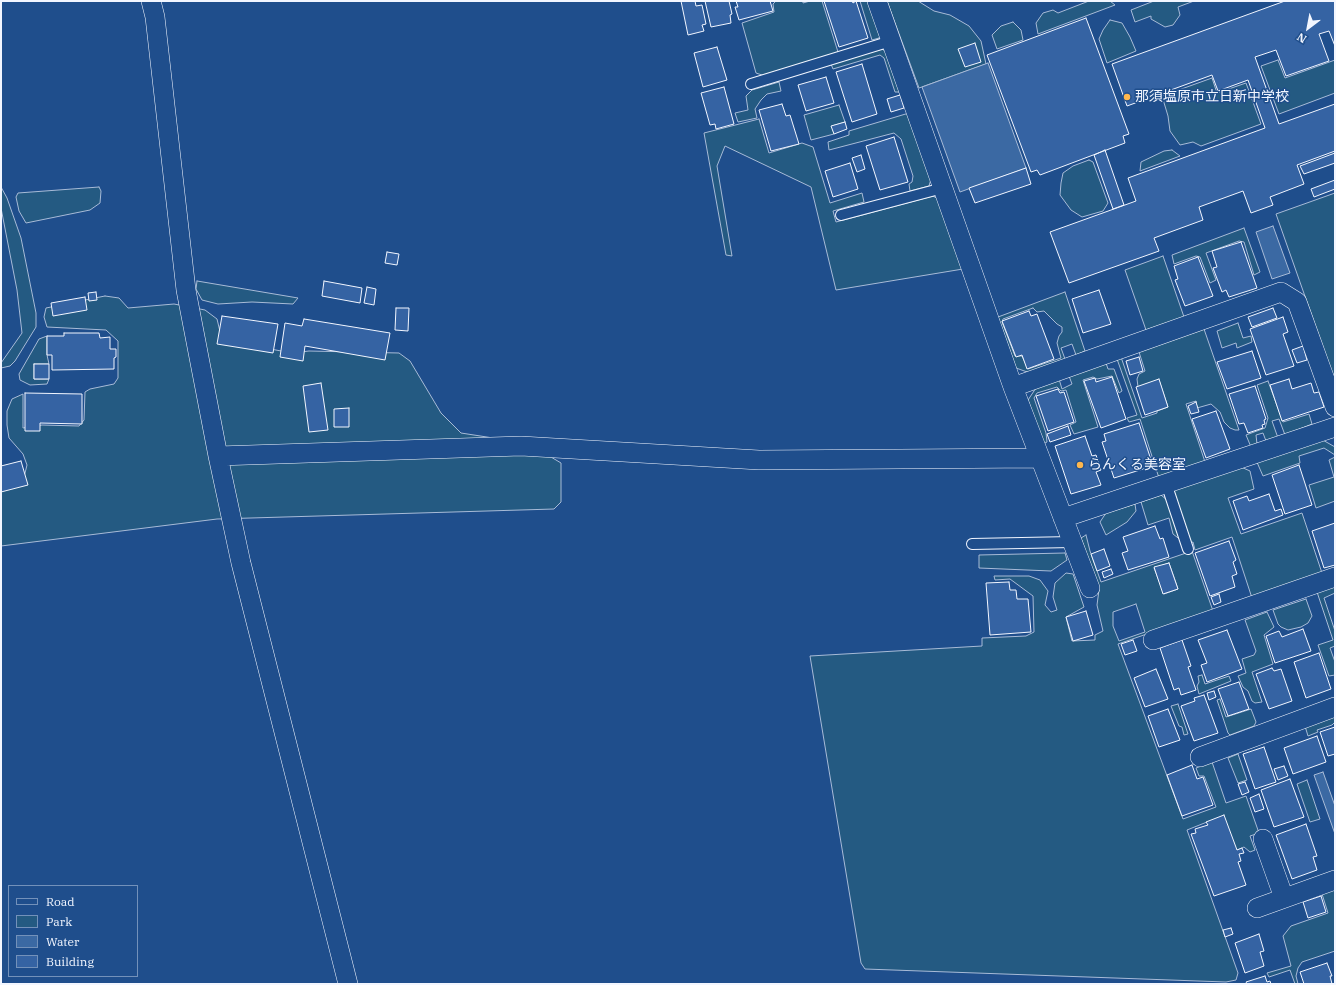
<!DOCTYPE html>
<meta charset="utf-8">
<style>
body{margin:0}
#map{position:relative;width:1336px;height:985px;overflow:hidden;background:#1f4e8c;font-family:"IBM Plex Serif",serif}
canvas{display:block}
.frame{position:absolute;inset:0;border:2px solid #f2f6ff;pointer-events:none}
.legend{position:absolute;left:8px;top:885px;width:130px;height:92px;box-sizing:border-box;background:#1f4e8c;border:1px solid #7391ba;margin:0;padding:5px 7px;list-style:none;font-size:12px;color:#f2f6ff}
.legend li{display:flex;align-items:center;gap:8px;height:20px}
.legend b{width:20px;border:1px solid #7391ba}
.north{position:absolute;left:1288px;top:8px;width:40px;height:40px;-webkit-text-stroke:3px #1f4e8c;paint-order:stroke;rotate:212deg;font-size:11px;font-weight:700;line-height:16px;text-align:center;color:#f2f6ff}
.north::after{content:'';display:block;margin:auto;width:14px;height:18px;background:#f2f6ff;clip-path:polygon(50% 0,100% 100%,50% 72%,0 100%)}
</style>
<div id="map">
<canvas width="1336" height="985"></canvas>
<div class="frame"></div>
<ul class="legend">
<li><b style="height:5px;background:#1f4e8c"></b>Road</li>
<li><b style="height:11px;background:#245a82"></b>Park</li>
<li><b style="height:11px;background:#3b69a3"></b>Water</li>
<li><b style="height:11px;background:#3563a3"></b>Building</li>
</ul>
<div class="north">N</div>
</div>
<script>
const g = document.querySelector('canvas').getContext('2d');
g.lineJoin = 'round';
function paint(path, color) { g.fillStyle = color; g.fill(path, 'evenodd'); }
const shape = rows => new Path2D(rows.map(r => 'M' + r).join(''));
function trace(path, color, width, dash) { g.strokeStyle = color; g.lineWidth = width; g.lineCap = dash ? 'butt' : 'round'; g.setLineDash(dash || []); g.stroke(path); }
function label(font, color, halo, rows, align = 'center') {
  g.font = font + ' "IBM Plex Serif","Noto Sans JP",serif'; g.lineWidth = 3; g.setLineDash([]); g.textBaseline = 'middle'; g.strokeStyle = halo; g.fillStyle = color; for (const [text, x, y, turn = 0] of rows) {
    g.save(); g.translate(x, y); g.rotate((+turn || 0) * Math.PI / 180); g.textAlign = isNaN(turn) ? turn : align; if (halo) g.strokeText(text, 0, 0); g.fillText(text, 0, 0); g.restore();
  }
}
const green = shape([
 [776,1,803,1,803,3,810,1,822,1,838,52,765,76,756,73,742,23,774,12,773,4,776,1],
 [860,1,871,1,882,33,879,38,872,40,860,1],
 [887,1,918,1,934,11,950,15,969,26,981,41,986,64,919,88,887,1],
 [1089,1,1110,1,1115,5,1038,34,1036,23,1043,13,1053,10,1058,13,1089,1],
 [1154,1,1194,1,1178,7,1180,15,1173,25,1165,27,1151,19,1151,16,1135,22,1131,10,1154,1],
 [1110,20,1122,23,1130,37,1136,51,1107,63,1099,39,1103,30,1110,20],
 [1013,22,1021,30,1023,40,997,49,992,35,1001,26,1013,22],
 [882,49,889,54,901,92,895,92,884,58,880,55,833,69,831,64,882,49],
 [1278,60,1285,78,1335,60,1335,93,1279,114,1261,66,1278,60],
 [1212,78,1217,93,1246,83,1261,124,1201,146,1193,142,1180,145,1170,131,1168,116,1162,96,1212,78],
 [779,82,781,91,767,94,761,100,755,109,757,118,738,122,735,113,748,110,746,96,752,90,779,82],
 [839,105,845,122,832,126,834,134,811,140,804,115,839,105],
 [909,113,931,179,929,186,910,191,909,184,912,182,913,176,901,139,894,133,829,150,828,142,849,135,849,131,909,113],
 [759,119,769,153,802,143,813,147,830,203,862,193,864,202,833,211,836,222,933,196,940,200,963,269,836,290,811,187,725,146,717,166,732,256,726,255,704,133,759,119],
 [1172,150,1180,156,1140,171,1141,162,1164,151,1172,150],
 [1089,160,1093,162,1108,203,1103,211,1082,217,1071,210,1060,195,1061,183,1063,173,1073,166,1089,160],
 [1,187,7,198,21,238,36,313,36,327,15,361,10,366,1,368,1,363,22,333,17,290,1,208,1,187],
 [99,187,101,191,100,203,90,210,26,223,19,211,16,197,18,193,99,187],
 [1335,193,1335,377,1332,373,1276,214,1335,193],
 [1244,228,1260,272,1254,275,1244,242,1239,241,1206,253,1216,280,1210,283,1200,257,1196,256,1174,264,1172,255,1244,228],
 [1163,256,1184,317,1146,330,1125,270,1163,256],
 [197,281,298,298,293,304,252,302,218,304,202,300,196,289,197,281],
 [1065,292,1085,351,1076,355,1072,344,1061,348,1065,359,1030,373,1016,368,998,317,1065,292],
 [1033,308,1037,312,1044,311,1057,324,1062,327,1062,332,1059,336,1057,343,1061,358,1028,369,1022,356,1015,356,1002,322,1003,319,1033,308],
 [105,296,119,298,128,308,174,304,205,310,217,319,222,340,292,353,309,351,399,353,410,361,441,413,461,433,519,442,546,454,561,463,561,502,554,509,217,519,1,546,1,488,23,481,27,465,23,454,9,438,7,425,7,411,12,399,23,394,23,428,42,425,79,426,84,420,85,392,90,389,114,384,118,378,118,341,106,330,47,327,44,317,46,308,105,296],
 [1238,323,1243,338,1251,336,1252,342,1237,348,1236,343,1222,348,1217,331,1238,323],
 [1204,329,1239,430,1235,430,1230,428,1224,422,1220,412,1211,404,1197,408,1196,401,1186,404,1205,462,1159,478,1140,419,1129,422,1127,418,1137,415,1117,359,1121,357,1142,418,1157,413,1157,411,1168,407,1159,380,1138,387,1137,379,1139,374,1145,371,1139,352,1204,329],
 [47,336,47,355,49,364,34,364,34,379,49,379,47,384,30,385,20,380,19,374,39,339,47,336],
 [1106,363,1108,369,1114,369,1122,391,1119,393,1112,376,1097,379,1093,377,1083,380,1098,427,1074,434,1070,425,1076,422,1066,390,1061,391,1057,387,1037,393,1034,398,1046,433,1047,442,1043,444,1028,400,1036,388,1059,379,1062,389,1072,384,1069,376,1106,363],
 [1268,381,1283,422,1309,414,1312,424,1285,435,1279,419,1272,421,1278,438,1266,441,1263,433,1256,435,1257,444,1251,447,1246,435,1265,428,1268,418,1257,385,1268,381],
 [1321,439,1335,447,1335,455,1324,448,1299,456,1300,463,1263,476,1256,460,1321,439],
 [1335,457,1335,501,1316,508,1309,485,1334,477,1329,460,1335,457],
 [1241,467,1250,471,1254,489,1228,498,1241,534,1302,513,1322,573,1252,598,1232,537,1195,550,1193,542,1190,543,1182,541,1173,534,1169,518,1148,525,1141,502,1161,495,1167,500,1174,490,1241,467],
 [1135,504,1136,511,1127,522,1106,535,1100,522,1106,513,1135,504],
 [1086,535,1090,551,1101,582,1192,551,1213,611,1118,644,1183,819,1216,807,1204,776,1199,776,1196,768,1212,762,1226,803,1246,796,1259,833,1250,836,1255,850,1250,852,1244,847,1237,850,1207,822,1187,830,1238,973,1236,980,1226,982,865,969,861,963,810,656,982,646,982,638,1026,636,1034,632,1033,596,1010,579,995,580,994,576,1029,576,1040,580,1048,591,1045,605,1051,612,1057,610,1053,597,1055,583,1066,573,1073,574,1084,607,1066,617,1072,641,1095,640,1095,635,1103,631,1097,605,1099,590,1081,538,1086,535],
 [1169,563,1178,589,1164,594,1154,568,1169,563],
 [1136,604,1145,632,1119,641,1113,626,1113,612,1136,604],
 [1065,553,1067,560,1051,571,979,568,979,555,1065,553],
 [1335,586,1335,593,1324,598,1335,631,1335,646,1330,648,1335,662,1335,675,1329,676,1318,645,1333,640,1317,592,1335,586],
 [1306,599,1312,616,1308,623,1301,627,1288,630,1281,627,1278,624,1273,610,1306,599],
 [1267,612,1274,627,1264,635,1273,664,1252,672,1262,702,1255,703,1252,701,1248,691,1243,687,1238,676,1246,673,1242,659,1254,655,1256,651,1245,620,1267,612],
 [1202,675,1205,684,1229,676,1231,681,1199,694,1197,686,1199,682,1198,676,1202,675],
 [1220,699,1226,717,1251,709,1256,722,1254,726,1230,735,1228,733,1217,700,1220,699],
 [1178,704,1188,734,1184,735,1182,727,1179,726,1171,706,1178,704],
 [1335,715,1335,722,1332,725,1317,730,1318,732,1308,736,1305,726,1335,715],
 [1238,754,1247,780,1238,783,1228,758,1238,754],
 [1307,780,1320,819,1310,822,1297,784,1307,780],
 [1335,889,1335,951,1302,962,1298,968,1296,976,1298,984,1295,984,1290,970,1269,977,1267,973,1291,966,1283,936,1291,926,1328,913,1322,894,1335,889]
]);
const water = shape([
 [988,63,1026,168,960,192,922,87,988,63],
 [1273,226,1290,273,1272,279,1256,232,1273,226],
 [1323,772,1335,806,1335,834,1314,775,1323,772]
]);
const building = shape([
 [681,1,695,1,696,6,702,5,706,24,702,25,704,31,688,35,681,1],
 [705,1,729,1,732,14,730,15,731,23,711,27,705,1],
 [736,1,770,1,773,11,739,20,735,7,738,7,736,1],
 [824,1,852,1,853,3,856,1,868,38,839,47,824,1],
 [1285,1,1335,1,1335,46,1329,31,1319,34,1329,61,1286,76,1276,50,1255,57,1279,124,1335,104,1335,151,1297,165,1304,184,1270,197,1273,205,1251,213,1243,191,1199,207,1203,220,1154,238,1159,251,1069,283,1050,232,1136,201,1128,178,1265,128,1248,80,1218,91,1212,75,1127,106,1112,64,1285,1],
 [1086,18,1129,134,1123,136,1125,143,1040,175,1037,170,1031,172,987,55,1086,18],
 [975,43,981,62,965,67,958,49,975,43],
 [717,47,727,80,703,87,694,53,717,47],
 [862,64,877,114,852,122,836,72,862,64],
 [826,77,834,103,806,111,798,85,826,77],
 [724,87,734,124,716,129,715,124,710,125,701,93,724,87],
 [900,95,904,108,891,112,887,99,900,95],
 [782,104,786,116,790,115,799,144,771,151,759,110,782,104],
 [845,122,847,129,834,134,831,126,845,122],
 [894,137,908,182,880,190,866,146,894,137],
 [1105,150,1124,205,1113,209,1094,155,1105,150],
 [1335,153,1335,163,1304,174,1300,166,1335,153],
 [861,155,865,169,857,172,852,158,861,155],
 [850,163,858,189,833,197,825,171,850,163],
 [1026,168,1031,184,975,203,969,188,1026,168],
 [1335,180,1335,189,1314,197,1311,189,1335,180],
 [1241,242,1257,288,1229,297,1226,290,1222,292,1213,268,1217,267,1212,251,1241,242],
 [387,252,399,254,397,265,385,263,387,252],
 [1198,257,1213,296,1185,306,1175,280,1178,279,1174,266,1198,257],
 [324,281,362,288,360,303,322,296,324,281],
 [367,287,376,289,374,305,364,303,367,287],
 [1099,290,1111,324,1083,333,1072,299,1099,290],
 [96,292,97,300,89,301,88,293,96,292],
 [85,297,87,310,53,316,51,303,85,297],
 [396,308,409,308,408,331,395,330,396,308],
 [1273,308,1277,318,1252,327,1248,317,1273,308],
 [1029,311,1031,316,1037,314,1054,359,1027,369,1022,355,1016,357,1002,321,1029,311],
 [222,316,278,324,273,353,217,344,222,316],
 [1283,317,1288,332,1283,334,1294,366,1266,375,1250,329,1283,317],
 [304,319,390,333,385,360,305,346,303,361,280,357,285,323,302,326,304,319],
 [64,333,99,333,100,338,110,337,110,349,116,349,116,357,114,358,114,369,52,370,52,355,47,355,47,336,64,336,64,333],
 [1303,346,1307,360,1297,363,1292,350,1303,346],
 [1252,351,1261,378,1227,389,1217,362,1252,351],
 [1139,357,1143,371,1130,375,1126,361,1139,357],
 [34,364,49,364,49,379,34,379,34,364],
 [1112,377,1126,419,1101,428,1084,381,1095,378,1096,382,1112,377],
 [1159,379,1168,407,1145,415,1136,387,1159,379],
 [1289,379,1292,389,1311,383,1314,393,1319,392,1324,407,1282,421,1270,385,1289,379],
 [321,383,328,430,309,432,303,386,321,383],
 [1255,386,1266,419,1264,420,1265,424,1262,425,1263,428,1248,433,1244,423,1239,424,1229,394,1255,386],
 [1058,389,1060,393,1064,392,1074,422,1048,431,1036,396,1058,389],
 [25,393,82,394,82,424,40,423,40,431,25,431,25,393],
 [1196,402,1199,412,1191,414,1188,406,1196,402],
 [349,408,349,427,334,427,334,409,349,408],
 [1216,411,1230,449,1206,458,1192,419,1216,411],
 [1139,423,1153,466,1114,478,1102,442,1106,441,1104,434,1139,423],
 [1068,426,1071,435,1050,442,1047,434,1068,426],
 [1085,436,1092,456,1096,455,1101,470,1096,472,1101,485,1071,494,1055,446,1085,436],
 [21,461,28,485,1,492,1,466,21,461],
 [1299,465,1312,505,1285,514,1272,475,1299,465],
 [1269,494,1275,511,1281,509,1283,515,1243,530,1233,501,1247,496,1249,501,1269,494],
 [1335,520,1335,565,1324,568,1312,531,1335,523,1335,520],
 [1155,526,1160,539,1163,538,1169,557,1128,570,1122,553,1128,551,1123,537,1155,526],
 [1229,541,1236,560,1233,562,1237,574,1232,576,1235,587,1210,596,1195,553,1229,541],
 [1104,549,1110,566,1097,571,1091,554,1104,549],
 [1169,563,1178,589,1163,594,1154,567,1169,563],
 [1111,569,1113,574,1104,578,1102,572,1111,569],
 [1009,582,1010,590,1016,590,1017,599,1028,599,1031,632,990,635,986,583,1009,582],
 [1219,594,1221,602,1214,605,1211,597,1219,594],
 [1086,611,1093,635,1073,641,1066,617,1086,611],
 [1303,629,1311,651,1275,663,1266,636,1279,631,1282,637,1303,629],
 [1227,630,1242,669,1207,682,1201,665,1207,663,1198,640,1227,630],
 [1133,640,1137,651,1125,655,1121,644,1133,640],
 [1182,640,1191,666,1188,667,1196,690,1181,695,1179,688,1174,690,1160,648,1182,640],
 [1319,653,1331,689,1306,698,1294,662,1319,653],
 [1272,668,1274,671,1281,669,1292,701,1269,709,1256,674,1272,668],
 [1156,669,1168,699,1145,707,1134,678,1156,669],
 [1239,682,1249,709,1228,716,1218,689,1239,682],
 [1214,691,1216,697,1209,700,1207,693,1214,691],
 [1204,695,1218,733,1194,741,1181,706,1195,701,1194,698,1204,695],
 [1168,709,1180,740,1159,747,1148,716,1168,709],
 [1335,727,1335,754,1328,756,1320,732,1335,727],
 [1317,736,1326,762,1293,774,1284,748,1317,736],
 [1264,747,1276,782,1255,789,1243,754,1264,747],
 [1192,765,1197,779,1203,777,1213,805,1182,816,1167,775,1192,765],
 [1284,766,1288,776,1278,780,1274,769,1284,766],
 [1290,779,1304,817,1274,827,1261,790,1290,779],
 [1245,782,1249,792,1242,795,1238,784,1245,782],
 [1259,794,1264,809,1255,812,1250,798,1259,794],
 [1224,815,1237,850,1242,848,1244,853,1239,854,1241,861,1238,862,1246,885,1214,896,1191,834,1196,833,1195,829,1208,825,1206,822,1224,815],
 [1306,824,1317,856,1313,857,1317,870,1292,879,1276,835,1306,824],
 [1321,896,1326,912,1308,918,1303,902,1321,896],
 [1231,928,1233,934,1225,937,1223,930,1231,928],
 [1259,934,1264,951,1260,952,1264,966,1245,973,1235,943,1259,934],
 [1327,963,1332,976,1330,976,1332,984,1304,984,1300,972,1327,963],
 [1265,976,1267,982,1270,981,1271,984,1247,984,1246,982,1265,976]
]);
const service = shape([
 [751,84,891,41],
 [841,215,943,188],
 [1166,483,1188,549],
 [972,544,1072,542]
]);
const minor = shape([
 [151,1,155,17,186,290,218,456,241,563,348,984],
 [877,1,1013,387,1090,588],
 [1013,387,1281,292,1297,302,1335,407],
 [218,456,521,446,759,460,1040,458],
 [1063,518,1335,427],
 [1153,640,1335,577],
 [1200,757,1335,707],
 [1263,839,1284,898],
 [1257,908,1335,880]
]);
const markers = [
 [1127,97,4,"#ffb74d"],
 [1080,465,4,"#ffb74d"]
];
const poiNames = [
 ["那須塩原市立日新中学校",1135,97],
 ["らんくる美容室",1088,465]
];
paint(green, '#245a82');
trace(green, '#a8bbd7', 1);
paint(water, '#3b69a3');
trace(water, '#a8bbd7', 1);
paint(building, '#3563a3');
trace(building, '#f2f6ff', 1);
trace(service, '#f2f6ff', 12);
trace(minor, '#f2f6ff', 20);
trace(service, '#1f4e8c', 10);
trace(minor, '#1f4e8c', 19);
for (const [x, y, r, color] of markers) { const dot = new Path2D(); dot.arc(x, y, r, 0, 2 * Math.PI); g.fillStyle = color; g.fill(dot); trace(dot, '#1f4e8c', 1.5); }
label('14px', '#f2f6ff', '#1f4e8c', poiNames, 'left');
</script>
